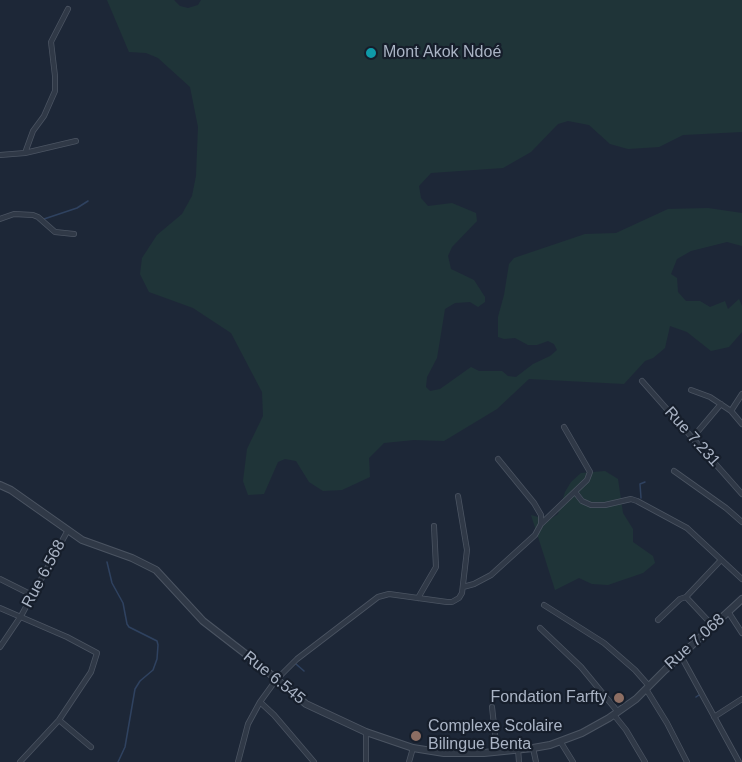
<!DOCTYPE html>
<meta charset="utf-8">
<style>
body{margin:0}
canvas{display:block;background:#1d2737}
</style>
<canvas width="742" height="762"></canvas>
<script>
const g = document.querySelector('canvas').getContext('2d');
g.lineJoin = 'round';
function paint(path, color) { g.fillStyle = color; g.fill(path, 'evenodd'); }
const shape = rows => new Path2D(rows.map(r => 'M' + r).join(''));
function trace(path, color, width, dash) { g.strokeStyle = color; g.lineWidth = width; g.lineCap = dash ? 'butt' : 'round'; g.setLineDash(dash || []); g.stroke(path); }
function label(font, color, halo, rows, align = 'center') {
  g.font = font + ' Arial,sans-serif'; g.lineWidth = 4.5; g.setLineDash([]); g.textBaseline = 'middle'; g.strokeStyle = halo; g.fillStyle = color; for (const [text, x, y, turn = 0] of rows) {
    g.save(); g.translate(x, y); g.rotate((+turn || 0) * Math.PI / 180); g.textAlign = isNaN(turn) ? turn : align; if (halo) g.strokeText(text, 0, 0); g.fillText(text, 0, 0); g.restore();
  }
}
const green = shape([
 [107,0,174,0,180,6,188,8,198,5,201,0,742,0,742,132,683,135,659,147,628,149,610,144,589,125,568,121,558,124,531,152,503,168,431,173,419,186,421,198,428,206,452,203,476,213,477,221,452,247,448,256,451,269,474,280,485,297,485,302,478,307,470,302,455,303,445,309,437,358,427,377,426,387,430,391,440,389,471,367,479,371,502,371,508,376,516,377,533,364,550,356,557,350,554,344,548,341,537,345,528,345,515,338,504,339,498,337,498,317,504,295,509,264,514,258,585,234,616,233,668,209,708,208,742,213,742,246,727,242,691,251,677,259,671,274,677,278,678,292,686,301,700,301,710,307,725,301,728,309,739,299,742,306,742,332,729,347,711,351,687,332,670,326,665,348,653,358,645,361,624,384,529,379,497,409,444,441,414,440,384,443,369,458,370,477,342,490,323,491,309,482,296,461,285,459,278,462,264,494,248,495,243,481,247,449,263,416,262,392,231,333,193,308,149,292,140,274,142,258,157,235,182,214,192,196,196,176,198,127,190,87,158,58,146,53,129,52],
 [605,471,618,479,623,513,633,529,633,542,653,556,655,563,643,573,608,585,592,584,579,578,555,590,531,515,549,520,558,514,565,492,571,482,581,473]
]);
const stream = shape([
 [44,219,77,208,88,201],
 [641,498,640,484,645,482],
 [107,562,112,583,123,603,127,624,129,627,157,641,158,645,157,659,153,670,140,681,135,689,125,747,118,762],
 [296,664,304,671],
 [696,697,699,695]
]);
const minor = shape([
 [25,153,33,131,44,116,55,91,55,76,51,42,68,9],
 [0,155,25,153,76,141],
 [0,219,14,214,33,215,38,217,55,232,74,234],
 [642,381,742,494],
 [691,390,710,397,731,411],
 [742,394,731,411,742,424],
 [699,430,721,404],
 [498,459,534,503,541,515,541,524],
 [674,471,726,508,742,522],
 [575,492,582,501,591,505,605,505,631,499,637,501,687,528,742,579],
 [0,579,32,595],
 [463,587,474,584,491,575,535,535,541,524,587,480,590,472,564,427],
 [686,597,714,627],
 [418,598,436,567,434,526],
 [544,605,604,643,635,670,649,686],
 [0,608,67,637,97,653,91,672,59,720,20,762],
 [729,613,742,633],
 [658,620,680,599,686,597,721,560],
 [540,628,581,667,618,712],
 [0,647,21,616,68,530],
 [681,656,739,762],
 [646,689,667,723,687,762],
 [492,707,497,752],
 [614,715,626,730,645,762],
 [714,717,742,699],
 [59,720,91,747],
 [560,741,573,762],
 [533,748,536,762],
 [518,749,519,762],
 [238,762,248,724,260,702],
 [314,762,274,715,260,702,276,680,297,659,378,597,389,594,447,602,452,602,459,598,462,593,467,550,458,496],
 [366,762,366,732],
 [409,762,413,748]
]);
const tertiary = shape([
 [0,485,11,490,82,540,132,558,156,570,203,621,256,662,306,704,366,732,413,748,444,753,484,753,533,748,550,745,582,733,609,718,636,699,665,670,742,599]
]);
const markers = [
 [371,53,6,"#0f9aa8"],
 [619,698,6,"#8d6e63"],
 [416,736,6,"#8d6e63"]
];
const poiNames = [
 ["Mont Akok Ndoé",383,53],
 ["Fondation Farfty",607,698,"right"],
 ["Complexe Scolaire",428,727],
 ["Bilingue Benta",428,745]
];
const streetNames = [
 ["Rue 7.231",692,437,48],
 ["Rue 6.568",44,574,-62],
 ["Rue 7.068",695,642,-42],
 ["Rue 6.545",274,678,39]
];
paint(green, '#1f3438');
trace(stream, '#2f4260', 1.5);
trace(minor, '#4b5462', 6);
trace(tertiary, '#4b5462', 8);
trace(minor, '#303947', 4.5);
trace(tertiary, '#303947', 6);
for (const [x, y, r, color] of markers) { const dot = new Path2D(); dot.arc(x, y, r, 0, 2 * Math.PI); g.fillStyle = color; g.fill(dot); trace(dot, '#161e2b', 2); }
label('16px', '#aab4c5', '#161e2b', poiNames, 'left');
label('16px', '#aab4c5', '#161e2b', streetNames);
</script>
